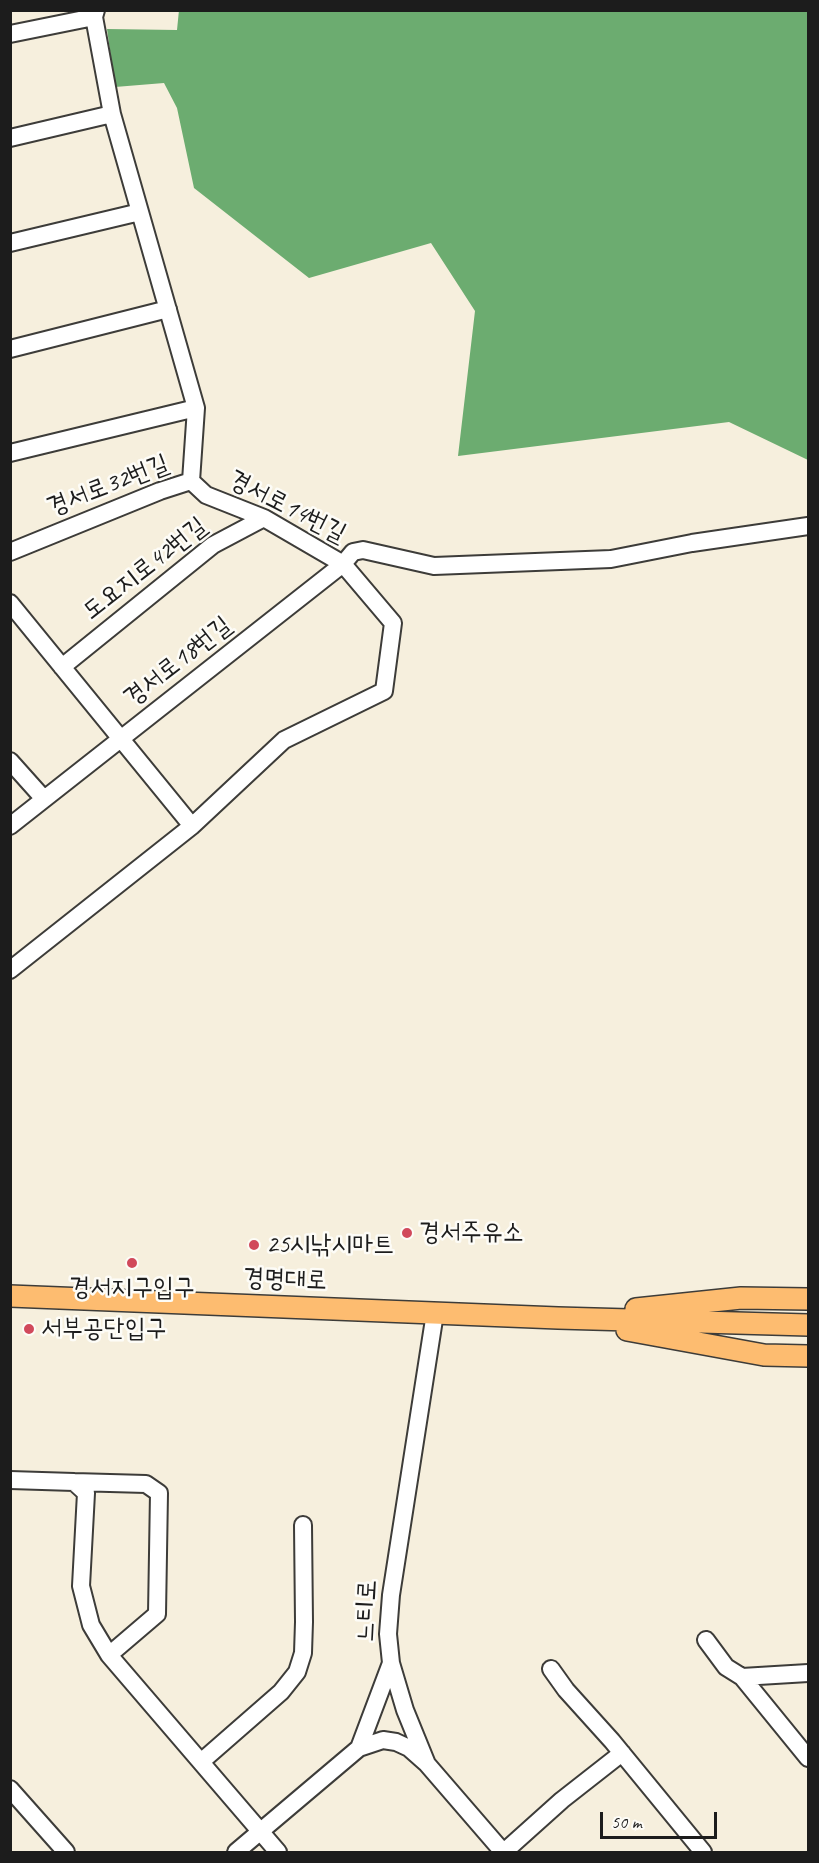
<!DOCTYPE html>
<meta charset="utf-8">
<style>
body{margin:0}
#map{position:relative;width:819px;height:1863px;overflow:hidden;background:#f6efdd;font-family:Caveat,sans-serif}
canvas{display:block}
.frame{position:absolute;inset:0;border:12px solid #1c1c1c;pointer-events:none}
.scale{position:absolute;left:600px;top:1812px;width:117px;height:27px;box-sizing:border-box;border:3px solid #1c1c1c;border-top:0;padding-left:8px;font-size:18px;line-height:21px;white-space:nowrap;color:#1c1c1c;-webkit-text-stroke:4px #fdfcf7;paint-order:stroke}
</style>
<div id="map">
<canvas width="819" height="1863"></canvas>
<div class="frame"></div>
<div class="scale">50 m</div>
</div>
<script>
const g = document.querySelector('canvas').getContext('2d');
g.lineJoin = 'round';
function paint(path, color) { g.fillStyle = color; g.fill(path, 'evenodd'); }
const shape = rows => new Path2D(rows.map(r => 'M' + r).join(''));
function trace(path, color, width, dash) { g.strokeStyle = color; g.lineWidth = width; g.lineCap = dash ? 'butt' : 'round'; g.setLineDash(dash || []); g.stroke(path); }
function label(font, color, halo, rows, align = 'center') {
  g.font = font + ' Caveat,"Poor Story",sans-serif'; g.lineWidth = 5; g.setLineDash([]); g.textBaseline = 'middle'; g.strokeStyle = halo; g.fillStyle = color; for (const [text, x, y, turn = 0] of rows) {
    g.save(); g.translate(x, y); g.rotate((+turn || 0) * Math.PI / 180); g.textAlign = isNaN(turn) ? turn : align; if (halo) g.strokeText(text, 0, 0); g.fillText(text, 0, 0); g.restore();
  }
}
const forest = shape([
 [179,10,808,11,808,460,729,422,458,456,475,311,431,243,309,278,194,188,177,108,164,83,115,87,107,29,177,30]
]);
const minor = shape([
 [10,34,94,17],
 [10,138,112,114],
 [10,243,140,212],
 [10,349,168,309],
 [10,453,196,408],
 [10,552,160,491,191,481],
 [10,603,192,826],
 [62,667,213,545,264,518],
 [10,761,44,799],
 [10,826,343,564,353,552,363,550,434,566,611,559,692,543,808,526],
 [10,970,192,826,284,740,384,691,393,623,343,564,264,518,206,495,191,481,196,408,112,114,94,17,96,10],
 [10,1480,74,1482,86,1493,81,1586,91,1625,109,1655,278,1852],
 [74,1482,146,1484,159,1493,157,1614,109,1655],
 [706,1640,726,1667,742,1677,808,1673],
 [391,1663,405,1710,427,1764,503,1852],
 [551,1669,566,1690,612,1741,703,1852],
 [742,1677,808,1758],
 [359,1748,383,1740,396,1742,409,1748,426,1763],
 [202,1761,281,1692,297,1672,303,1653,304,1622,303,1525],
 [10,1789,66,1852],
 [236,1852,359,1748,391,1663,388,1634,391,1595,435,1313],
 [504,1852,562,1800,622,1753]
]);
const major = shape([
 [10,1296,558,1318,808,1325],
 [636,1309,741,1298,808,1299],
 [627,1330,764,1355,808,1356]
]);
const markers = [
 [407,1233,6,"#d1495b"],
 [254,1245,6,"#d1495b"],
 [132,1263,6,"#d1495b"],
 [29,1329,6,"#d1495b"]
];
const streetNames = [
 ["경서로32번길",108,486,-21],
 ["경서로14번길",287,507,27],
 ["도요지로42번길",145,569,-38],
 ["경서로18번길",178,662,-38],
 ["경명대로",285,1280,2],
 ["느티로",367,1611,-87]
];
const poiNames = [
 ["경서주유소",419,1233],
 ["25시낚시마트",266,1245],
 ["경서지구입구",132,1288,"center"],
 ["서부공단입구",41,1329]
];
paint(forest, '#6cac70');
trace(minor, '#3d3c39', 20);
trace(major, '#3d3c39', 24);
trace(minor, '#fff', 16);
trace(major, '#fdbc70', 21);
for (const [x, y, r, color] of markers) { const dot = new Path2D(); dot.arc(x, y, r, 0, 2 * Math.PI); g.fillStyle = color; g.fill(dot); trace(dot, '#fdfcf7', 2); }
label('26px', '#1c1c1c', '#fdfcf7', streetNames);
label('26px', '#1c1c1c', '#fdfcf7', poiNames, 'left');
</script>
